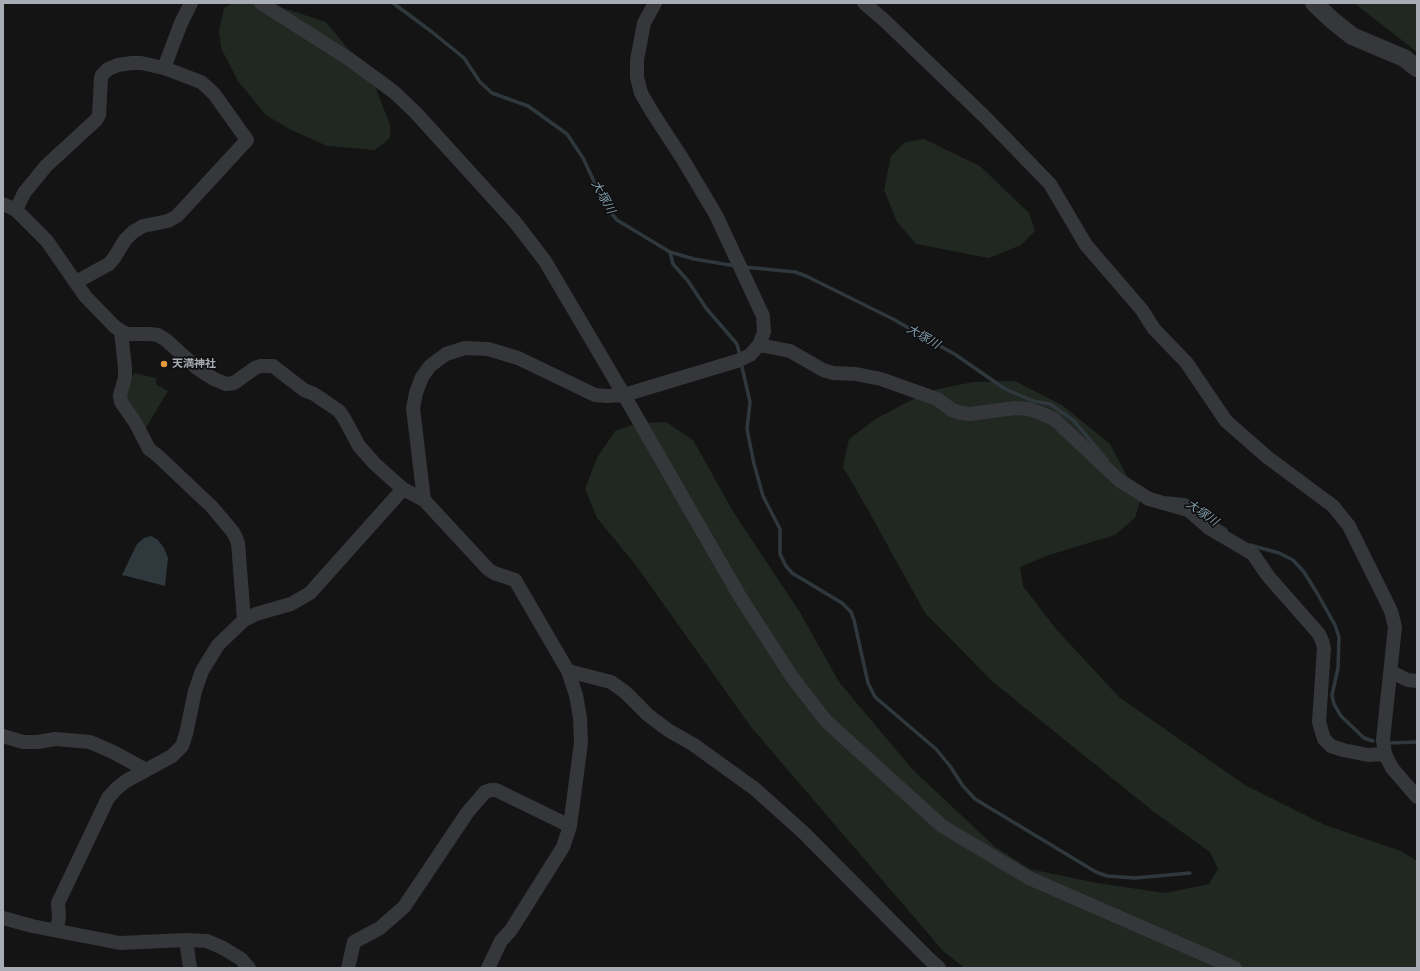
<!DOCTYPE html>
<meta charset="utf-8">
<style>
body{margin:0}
#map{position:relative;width:1420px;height:971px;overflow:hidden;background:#141415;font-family:Cabin,sans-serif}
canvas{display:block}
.frame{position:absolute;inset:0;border:4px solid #a7acb5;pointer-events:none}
</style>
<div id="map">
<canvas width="1420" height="971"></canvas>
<div class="frame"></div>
</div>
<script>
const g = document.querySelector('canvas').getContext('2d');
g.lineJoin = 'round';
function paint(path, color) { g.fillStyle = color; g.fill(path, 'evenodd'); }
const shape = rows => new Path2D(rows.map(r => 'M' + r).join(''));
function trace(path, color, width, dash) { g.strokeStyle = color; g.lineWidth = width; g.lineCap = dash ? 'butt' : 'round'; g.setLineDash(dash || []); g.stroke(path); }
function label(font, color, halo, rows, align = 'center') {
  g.font = font + ' Cabin,"Noto Sans JP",sans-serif'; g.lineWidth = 3.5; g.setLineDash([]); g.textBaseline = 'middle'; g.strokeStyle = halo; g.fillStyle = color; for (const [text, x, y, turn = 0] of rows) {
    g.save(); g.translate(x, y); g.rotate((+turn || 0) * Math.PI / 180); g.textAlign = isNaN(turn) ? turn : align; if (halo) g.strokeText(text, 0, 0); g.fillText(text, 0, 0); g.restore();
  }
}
const green = shape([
 [233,3,268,3,326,22,372,78,390,125,390,138,375,150,327,146,291,130,266,115,238,81,221,48,219,31,224,8],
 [1354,3,1417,3,1417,52],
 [924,139,980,166,1029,213,1035,231,1021,245,989,258,916,244,897,222,884,190,891,156,905,142],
 [134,373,156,378,156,384,168,391,144,431,127,401,126,395],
 [1015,381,1062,405,1110,444,1140,501,1135,518,1115,535,1049,555,1020,567,1023,586,1056,629,1119,697,1245,785,1325,825,1401,851,1417,861,1417,968,965,968,944,952,751,727,635,564,597,518,585,489,597,458,615,431,638,423,666,422,693,440,734,513,801,614,839,682,912,769,994,846,1030,869,1097,883,1165,893,1209,884,1218,869,1210,852,1154,812,993,682,925,613,868,510,843,467,849,439,877,418,929,391,973,382]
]);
const water = shape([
 [151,536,158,540,164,548,168,558,165,586,122,575,137,544,144,538]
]);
const stream = shape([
 [393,3,432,32,464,58,480,82,492,93,528,106,567,134,583,158,606,207,617,220,670,252,694,259,736,266],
 [670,252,673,264,688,281,706,308,737,344,739,352],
 [744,267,795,272,806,276,893,319,956,355,1005,389,1033,401,1050,404,1073,420,1107,460],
 [742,367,750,402,747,429,754,464,763,496,780,529,780,554,786,566,792,573,842,603,851,612,854,620,868,683,875,697,936,749,950,766,963,786,975,799,1096,872,1107,876,1135,878,1190,873],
 [1167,498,1186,500,1195,505,1218,525,1226,530],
 [1250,545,1279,553,1293,560,1304,572,1317,593,1335,625,1339,637,1338,668,1332,695,1334,704,1341,716,1364,738,1373,741],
 [1389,743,1417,742]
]);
const minor = shape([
 [261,3,349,59,394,92,416,113,515,222,545,261,624,395,739,595,792,677,826,721,942,826,1029,878,1235,968],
 [864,3,884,20,986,118,1050,184,1086,245,1142,310,1154,329,1186,362,1226,421,1267,457,1333,506,1349,526,1391,611,1395,627,1383,740,1385,754,1392,768,1417,797],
 [164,68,181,23,191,3],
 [3,204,16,210,47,241,85,296,114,326,121,331,127,334,150,334,158,335,166,340,197,368,214,379,226,384,234,383,255,368,261,366,273,366,304,390,314,394,339,411,344,418,359,446,375,464,403,489,424,500,488,569,494,573,515,580,568,671,576,695,580,718,581,743,570,826,496,790,491,790,485,792,467,813,404,907,380,928,354,942,348,968],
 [16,210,24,193,46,166,96,120,99,115,101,78,102,75,108,69,118,65,132,63,141,63,164,68,201,82,208,88,215,95,247,140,177,216,168,221,143,226,133,232,125,240,114,258,109,264,76,282],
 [121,331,125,368,125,378,120,395,121,402,135,422,149,449,157,455,212,507,233,532,236,538,238,543,244,620],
 [759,345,790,351,823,370,833,373,856,374,881,379,937,399,952,410,961,413,970,414,1015,408,1029,409,1040,413,1054,419,1119,480,1149,499,1188,510,1209,528,1253,554,1268,576,1319,634,1322,641,1324,648,1319,722,1324,739,1331,746,1343,750,1368,755,1385,754],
 [424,500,413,408,416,393,422,377,430,366,446,354,465,348,488,349,518,358,595,395,607,396,624,395,737,361,750,355,759,345,764,332,763,316,716,215,682,158,652,112,641,93,637,77,637,60,644,23,655,3],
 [568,671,611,682,625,692,648,715,668,730,694,745,755,789,804,833,928,958,939,968],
 [1391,672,1408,680,1417,681],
 [3,736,23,742,38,742,55,739,90,742,113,752,146,770],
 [3,918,32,926,120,943,186,940,207,941,223,948,241,959,249,968],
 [57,930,59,917,58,903,108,798,116,789,126,781,172,756,182,746,186,734,195,691,202,671,218,645,244,620,256,614,291,604,310,593,403,489],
 [186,940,190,968],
 [488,968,501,941,511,930,563,847,570,826]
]);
const tertiary = shape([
 [1314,3,1332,20,1352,36,1404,58,1417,68]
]);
const markers = [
 [164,364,4,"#e3993e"]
];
const poiNames = [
 ["天満神社",172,364]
];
const waterNames = [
 ["大塚川",603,197,61],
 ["大塚川",923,337,30],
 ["大塚川",1202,513,35]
];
paint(green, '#202821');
paint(water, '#2e383d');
trace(stream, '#2e383d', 3.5);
trace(minor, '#35373a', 14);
trace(tertiary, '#35373a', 18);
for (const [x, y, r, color] of markers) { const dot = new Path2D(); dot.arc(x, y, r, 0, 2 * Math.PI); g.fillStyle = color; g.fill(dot); trace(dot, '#0f0f10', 1.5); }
label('bold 11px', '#a7acb5', '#0f0f10', poiNames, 'left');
label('italic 12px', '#809dad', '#0f0f10', waterNames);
</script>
